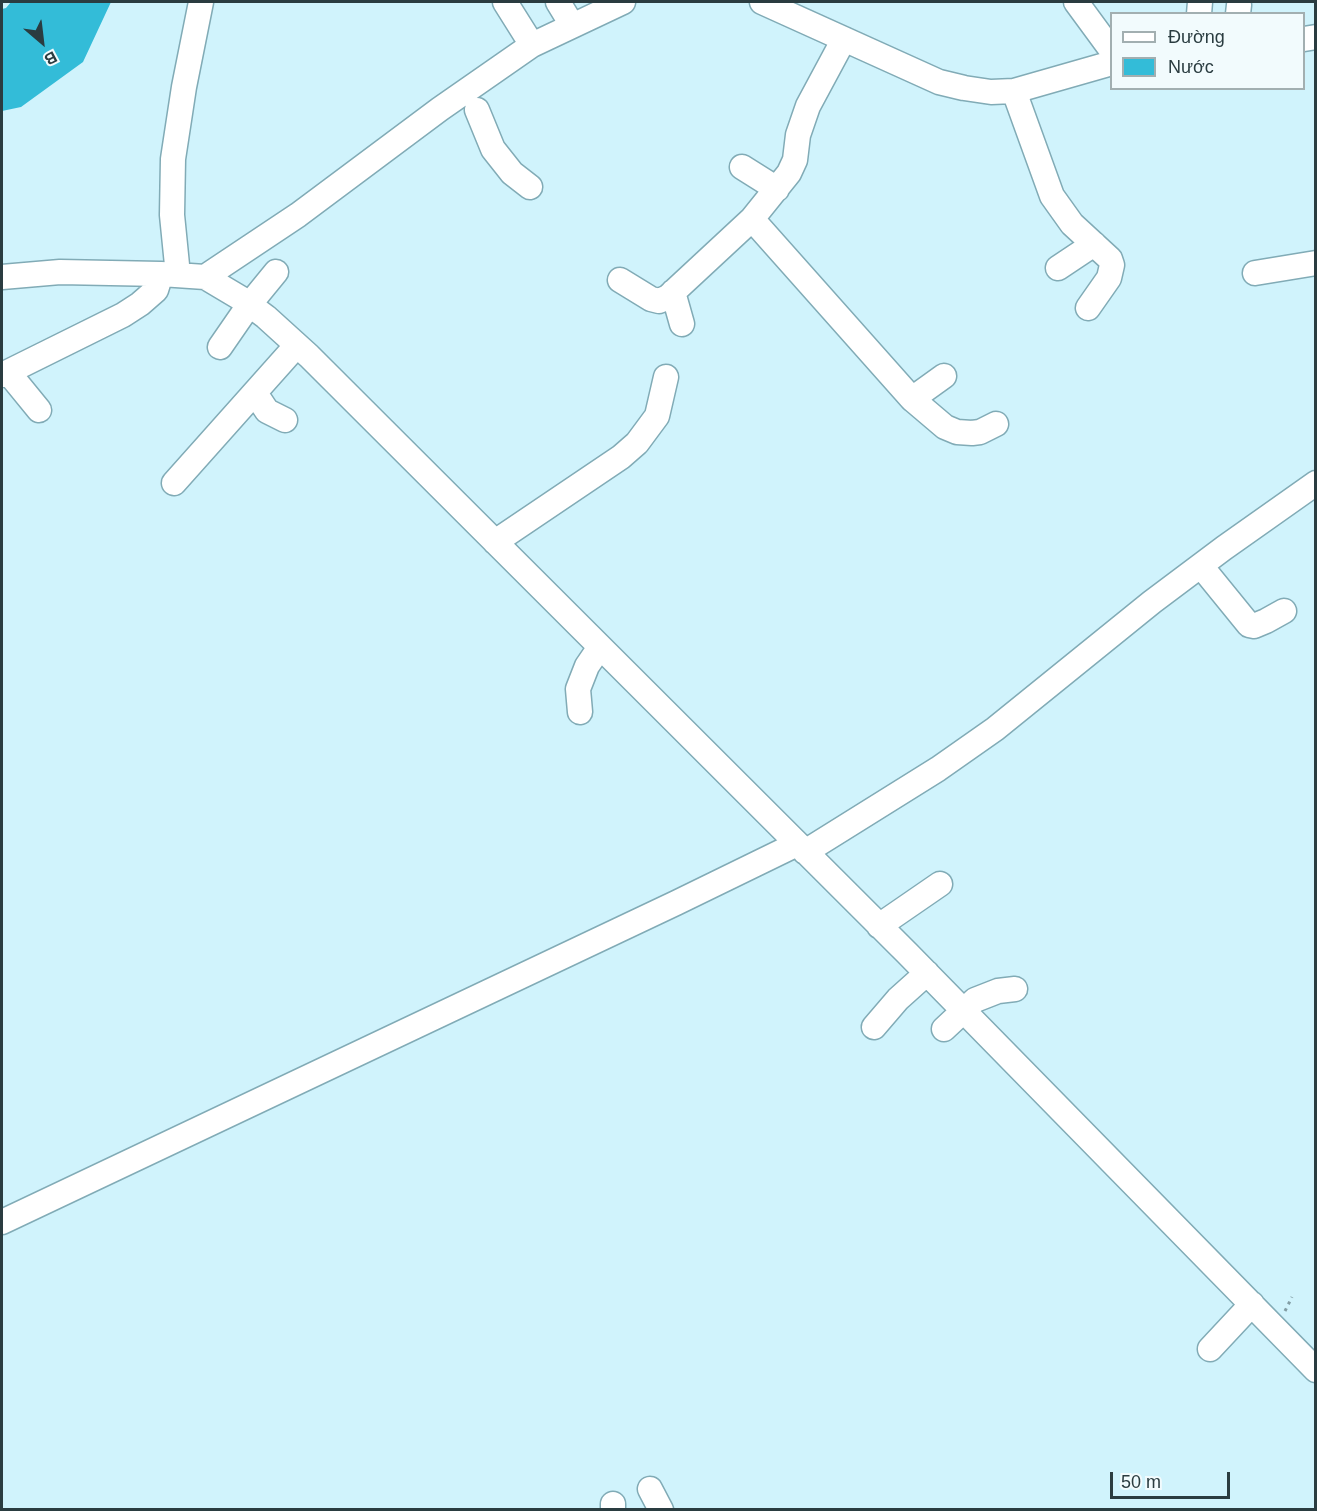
<!DOCTYPE html>
<meta charset="utf-8">
<style>
body{margin:0}
#map{position:relative;width:1317px;height:1511px;overflow:hidden;background:#d0f3fc;font-family:Arial,sans-serif}
canvas{display:block}
.frame{position:absolute;inset:0;border:3px solid #2a3c40;pointer-events:none}
.legend{position:absolute;left:1110px;top:12px;width:195px;height:78px;box-sizing:border-box;background:#f2fbfd;border:2px solid #a2afb1;margin:0;padding:8px 10px;list-style:none;font-size:18px;color:#2a3c40}
.legend li{display:flex;align-items:center;gap:12px;height:30px}
.legend b{width:30px;border:2px solid #a2afb1}
.north{position:absolute;left:12px;top:12px;width:60px;height:60px;-webkit-text-stroke:4px #f2fbfd;paint-order:stroke;rotate:152deg;font-size:16px;font-weight:700;line-height:24px;text-align:center;color:#2a3c40}
.north::after{content:'';display:block;margin:auto;width:21px;height:27px;background:#2a3c40;clip-path:polygon(50% 0,100% 100%,50% 72%,0 100%)}
.scale{position:absolute;left:1110px;top:1472px;width:120px;height:27px;box-sizing:border-box;border:3px solid #2a3c40;border-top:0;padding-left:8px;font-size:18px;line-height:21px;white-space:nowrap;color:#2a3c40;-webkit-text-stroke:4px #f2fbfd;paint-order:stroke}
</style>
<div id="map">
<canvas width="1317" height="1511"></canvas>
<div class="frame"></div>
<ul class="legend">
<li><b style="height:8px;background:#fff"></b>Đường</li>
<li><b style="height:16px;background:#33bcd8"></b>Nước</li>
</ul>
<div class="north">B</div>
<div class="scale">50 m</div>
</div>
<script>
const g = document.querySelector('canvas').getContext('2d');
g.lineJoin = 'round';
function paint(path, color) { g.fillStyle = color; g.fill(path, 'evenodd'); }
const shape = rows => new Path2D(rows.map(r => 'M' + r).join(''));
function trace(path, color, width, dash) { g.strokeStyle = color; g.lineWidth = width; g.lineCap = dash ? 'butt' : 'round'; g.setLineDash(dash || []); g.stroke(path); }
const water = shape([
 [11,2,111,2,83,62,21,107,2,111,2,9,6,8]
]);
const path = shape([
 [1285,1311,1292,1297]
]);
const minor = shape([
 [505,2,532,45],
 [558,2,572,25],
 [762,2,939,82,964,88,991,92,1014,91,1112,63],
 [1076,2,1112,51],
 [1199,14,1200,2],
 [1238,14,1239,5],
 [1304,39,1316,37],
 [1014,91,1052,196,1072,224,1110,259,1112,265,1109,278,1088,308],
 [477,110,493,149,512,173,530,187],
 [742,167,777,189],
 [752,219,912,399,945,427,957,432,972,433,980,432,996,424],
 [1058,268,1094,244],
 [1255,273,1316,263],
 [178,275,172,215,173,159,184,87,201,2],
 [2,277,60,272,161,274,205,277,242,299,266,317,309,356,907,953,1316,1370],
 [205,277,298,215,440,109,532,45,623,2],
 [620,280,651,299,659,301,668,297,752,219,789,173,795,160,798,135,808,106,844,39],
 [673,292,682,324],
 [220,347,249,305,276,272],
 [8,372,39,410],
 [2,375,123,315,140,304,156,290,161,274],
 [255,393,267,411,285,420],
 [912,399,944,376],
 [174,483,297,345],
 [495,542,621,457,637,443,657,416,666,377],
 [1201,566,1249,625,1254,626,1266,621,1284,611],
 [580,712,578,689,587,666,600,647],
 [805,852,938,769,995,729,1152,602,1224,548,1316,483],
 [879,926,940,884],
 [874,1027,898,999,927,973],
 [944,1029,975,1000,998,991,1015,989],
 [2,1222,676,903,797,844],
 [1210,1349,1252,1304],
 [650,1489,661,1510],
 [613,1510,613,1504]
]);
paint(water, '#33bcd8');
trace(minor, '#81abb6', 27);
trace(path, '#829da4', 3, [3, 4.5]);
trace(minor, '#fff', 24);
</script>
